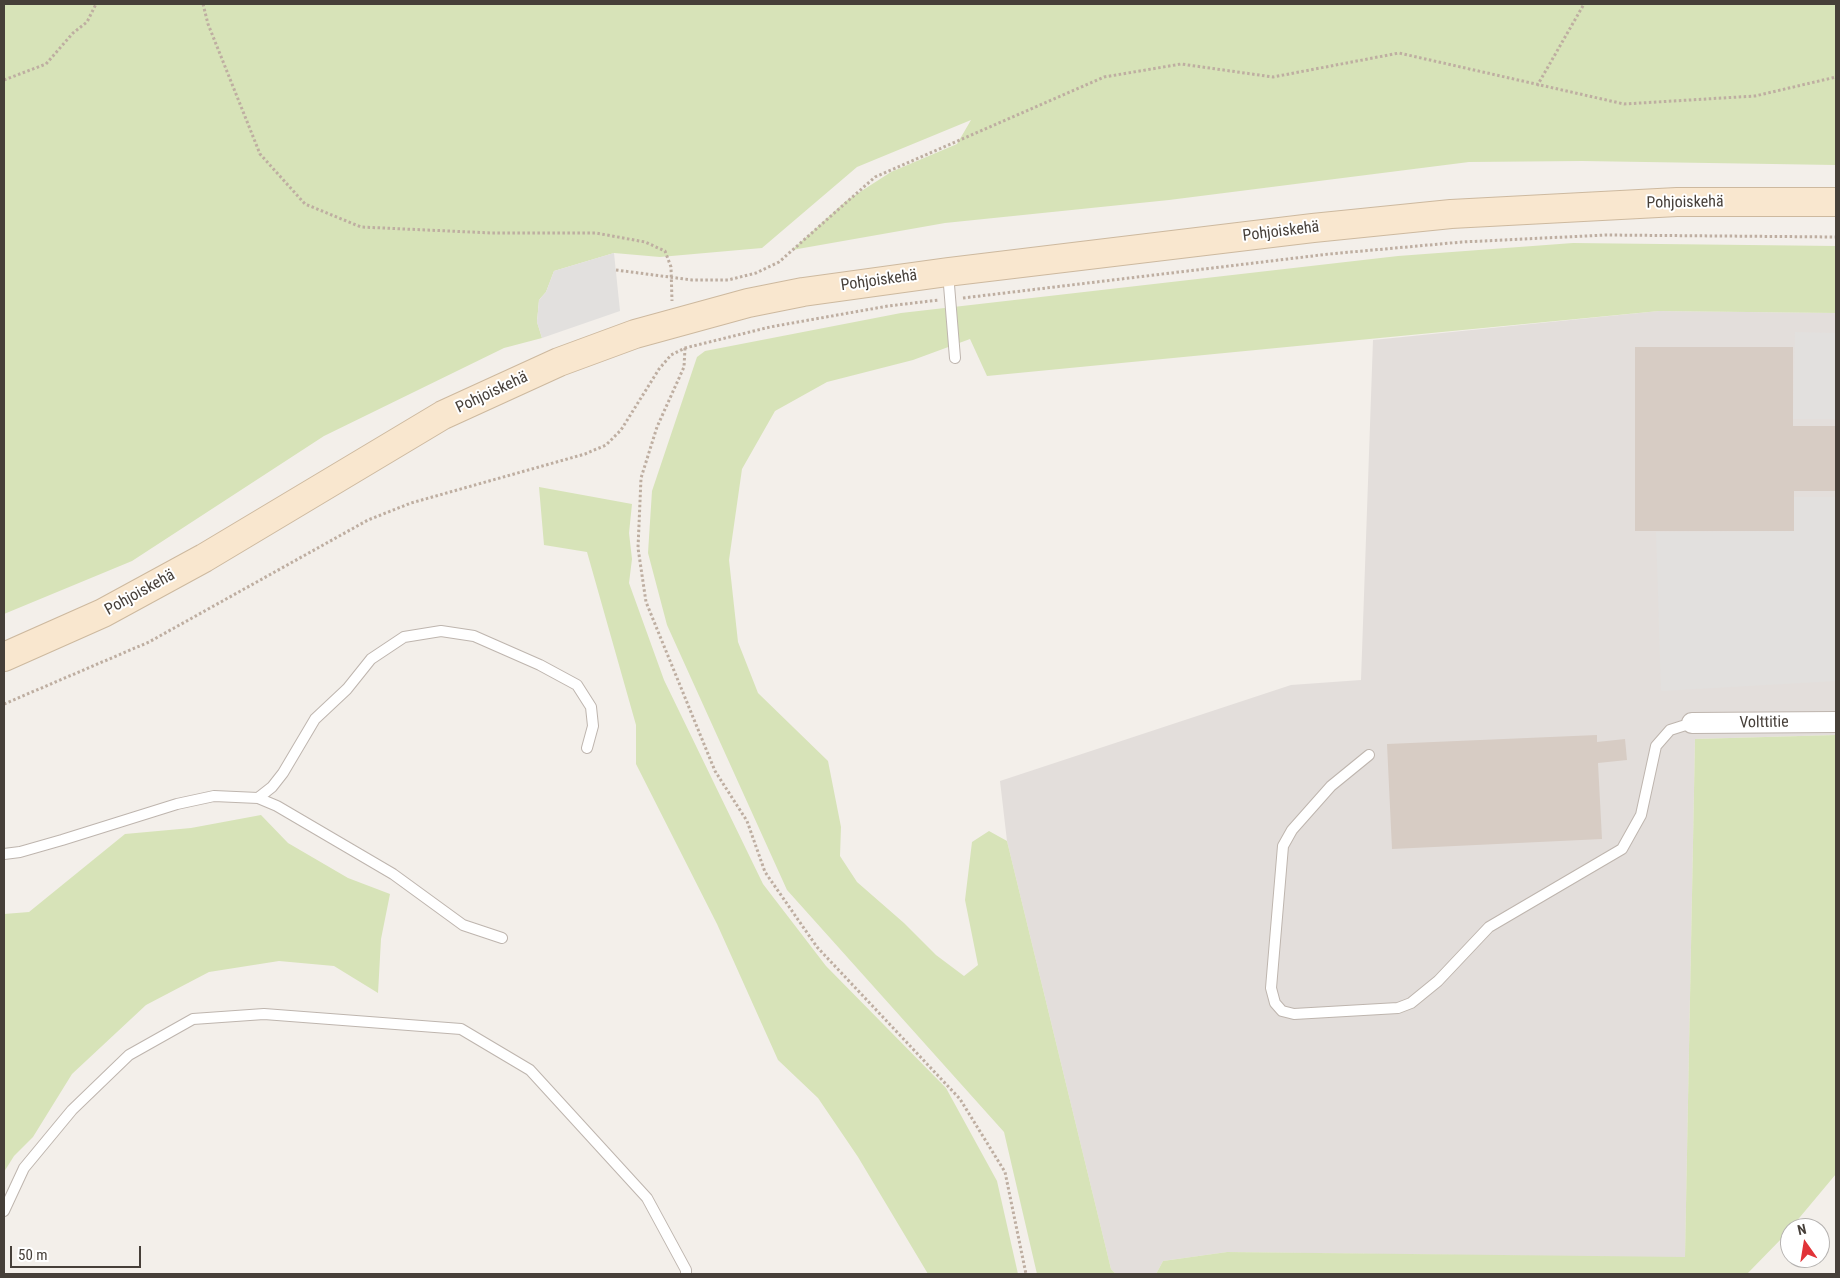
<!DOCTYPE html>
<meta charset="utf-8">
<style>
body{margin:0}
#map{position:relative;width:1840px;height:1278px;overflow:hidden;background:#f3efea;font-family:"Roboto Condensed",sans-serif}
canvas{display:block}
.frame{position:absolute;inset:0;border:5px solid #463f39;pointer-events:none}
.north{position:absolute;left:1780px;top:1218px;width:50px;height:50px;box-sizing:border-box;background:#fff;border:1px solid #b5b2b0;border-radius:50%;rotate:347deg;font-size:14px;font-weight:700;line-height:20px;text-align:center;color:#463f39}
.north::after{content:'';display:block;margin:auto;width:18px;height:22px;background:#e13338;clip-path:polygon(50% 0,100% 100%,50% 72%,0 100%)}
.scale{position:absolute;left:10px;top:1246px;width:131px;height:22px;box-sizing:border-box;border:2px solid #463f39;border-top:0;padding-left:6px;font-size:15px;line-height:18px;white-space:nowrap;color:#463f39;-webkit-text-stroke:4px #fff;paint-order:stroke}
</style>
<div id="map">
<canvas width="1840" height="1278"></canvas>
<div class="frame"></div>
<div class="north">N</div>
<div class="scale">50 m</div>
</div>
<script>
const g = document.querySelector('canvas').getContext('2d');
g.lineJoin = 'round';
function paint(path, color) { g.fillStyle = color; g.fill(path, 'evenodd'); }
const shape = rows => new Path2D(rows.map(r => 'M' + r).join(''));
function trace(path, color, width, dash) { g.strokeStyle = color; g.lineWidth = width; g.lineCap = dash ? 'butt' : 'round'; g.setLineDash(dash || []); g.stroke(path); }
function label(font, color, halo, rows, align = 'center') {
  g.font = font + ' "Roboto Condensed",sans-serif'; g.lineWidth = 4; g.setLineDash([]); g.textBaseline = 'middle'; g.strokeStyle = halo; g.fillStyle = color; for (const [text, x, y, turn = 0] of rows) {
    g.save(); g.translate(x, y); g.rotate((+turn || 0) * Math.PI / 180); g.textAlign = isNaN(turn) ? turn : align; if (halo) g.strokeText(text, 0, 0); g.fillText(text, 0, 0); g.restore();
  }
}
const industrial = shape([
 [1659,311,1836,313,1836,735,1695,739,1685,1258,1227,1252,1163,1261,1156,1274,1116,1274,1111,1269,1007,841,1000,781,1291,685,1361,680,1373,340]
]);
const green = shape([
 [4,4,1836,4,1836,165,1582,161,1469,162,1169,200,945,223,792,250,846,201,891,172,957,144,971,120,857,167,762,248,660,257,614,253,554,271,546,292,539,300,537,322,542,338,504,348,324,436,132,561,4,614],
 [1573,243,1836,246,1836,313,1659,311,987,376,970,339,913,360,827,382,775,411,742,469,729,560,738,642,758,693,828,761,841,827,840,856,857,882,904,923,936,955,964,976,978,965,965,900,972,842,989,831,1007,841,1111,1269,1116,1274,1037,1274,1004,1132,787,890,667,625,648,553,652,491,697,357,705,351,901,313,1398,256],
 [539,487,632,504,629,533,632,559,629,583,664,680,763,884,826,966,946,1088,997,1181,1018,1274,928,1274,858,1157,818,1098,778,1060,717,924,636,764,636,725,587,552,544,545],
 [1836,735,1836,1174,1785,1235,1747,1274,1156,1274,1163,1261,1227,1252,1685,1257,1695,739],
 [261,815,288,843,348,878,390,894,381,939,378,993,334,966,279,961,209,972,146,1005,72,1074,33,1137,14,1156,4,1172,4,914,29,912,125,834,191,828]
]);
const parking = shape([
 [614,253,620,311,542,338,537,322,539,300,546,292,554,271],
 [1795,332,1836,333,1836,419,1793,419],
 [1794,497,1836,497,1836,681,1661,691,1656,532,1793,531]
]);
const building = shape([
 [1635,347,1793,347,1793,426,1836,426,1836,491,1794,491,1794,531,1635,531],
 [1597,735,1597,742,1625,739,1627,760,1598,763,1602,839,1392,849,1387,744]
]);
const path = shape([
 [203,4,208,24,260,154,305,204,361,227,492,233,596,233,645,242,665,251,671,267,672,301],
 [4,80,46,64,73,33,87,22,96,4],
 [1537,86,1584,4],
 [616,270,692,280,728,280,756,273,779,262,875,177,1104,77,1181,64,1273,77,1399,53,1624,104,1755,96,1836,77],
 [963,298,1329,254,1462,242,1606,235,1836,237],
 [685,348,684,367,657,427,641,478,638,548,646,602,715,771,747,821,765,872,817,947,960,1099,1005,1172,1026,1274],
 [4,704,149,642,368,520,411,503,585,454,606,445,621,430,659,369,671,355,685,348,770,327,888,306,939,300]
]);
const service = shape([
 [948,273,955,358],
 [1369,755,1331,786,1292,830,1283,846,1271,988,1275,1003,1282,1011,1294,1014,1398,1008,1411,1003,1438,981,1489,927,1622,849,1641,815,1656,746,1670,730,1692,723],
 [258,798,272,787,283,773,315,719,347,689,371,659,404,637,441,631,474,636,540,665,577,685,591,707,593,726,587,748],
 [4,854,20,852,62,840,177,804,214,796,258,798,277,806,393,874,463,925,502,938],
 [4,1211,24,1168,72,1110,129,1055,193,1019,264,1014,461,1029,530,1070,647,1198,686,1270,686,1274]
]);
const minor = shape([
 [1692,723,1836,722]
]);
const secondary = shape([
 [4,657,103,613,204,558,443,415,559,362,635,334,748,303,803,292,948,272,1313,228,1451,214,1677,202,1836,202]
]);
const streetNames = [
 ["Pohjoiskehä",1685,203,-1],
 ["Pohjoiskehä",1281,232,-7],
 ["Pohjoiskehä",879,281,-8],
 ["Pohjoiskehä",492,393,-25],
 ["Pohjoiskehä",140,593,-29],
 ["Volttitie",1764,723,-1]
];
paint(industrial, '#e3dedb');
paint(green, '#d7e3b8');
paint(parking, '#e2e0de');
paint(building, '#d7ccc4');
trace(service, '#beb5ae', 12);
trace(minor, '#beb5ae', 22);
trace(secondary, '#cdb99f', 30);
trace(path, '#beaea1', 3, [2.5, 2.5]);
trace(service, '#fff', 10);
trace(minor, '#fff', 20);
trace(secondary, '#f9e7cf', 28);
label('16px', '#463f39', '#fff', streetNames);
</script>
